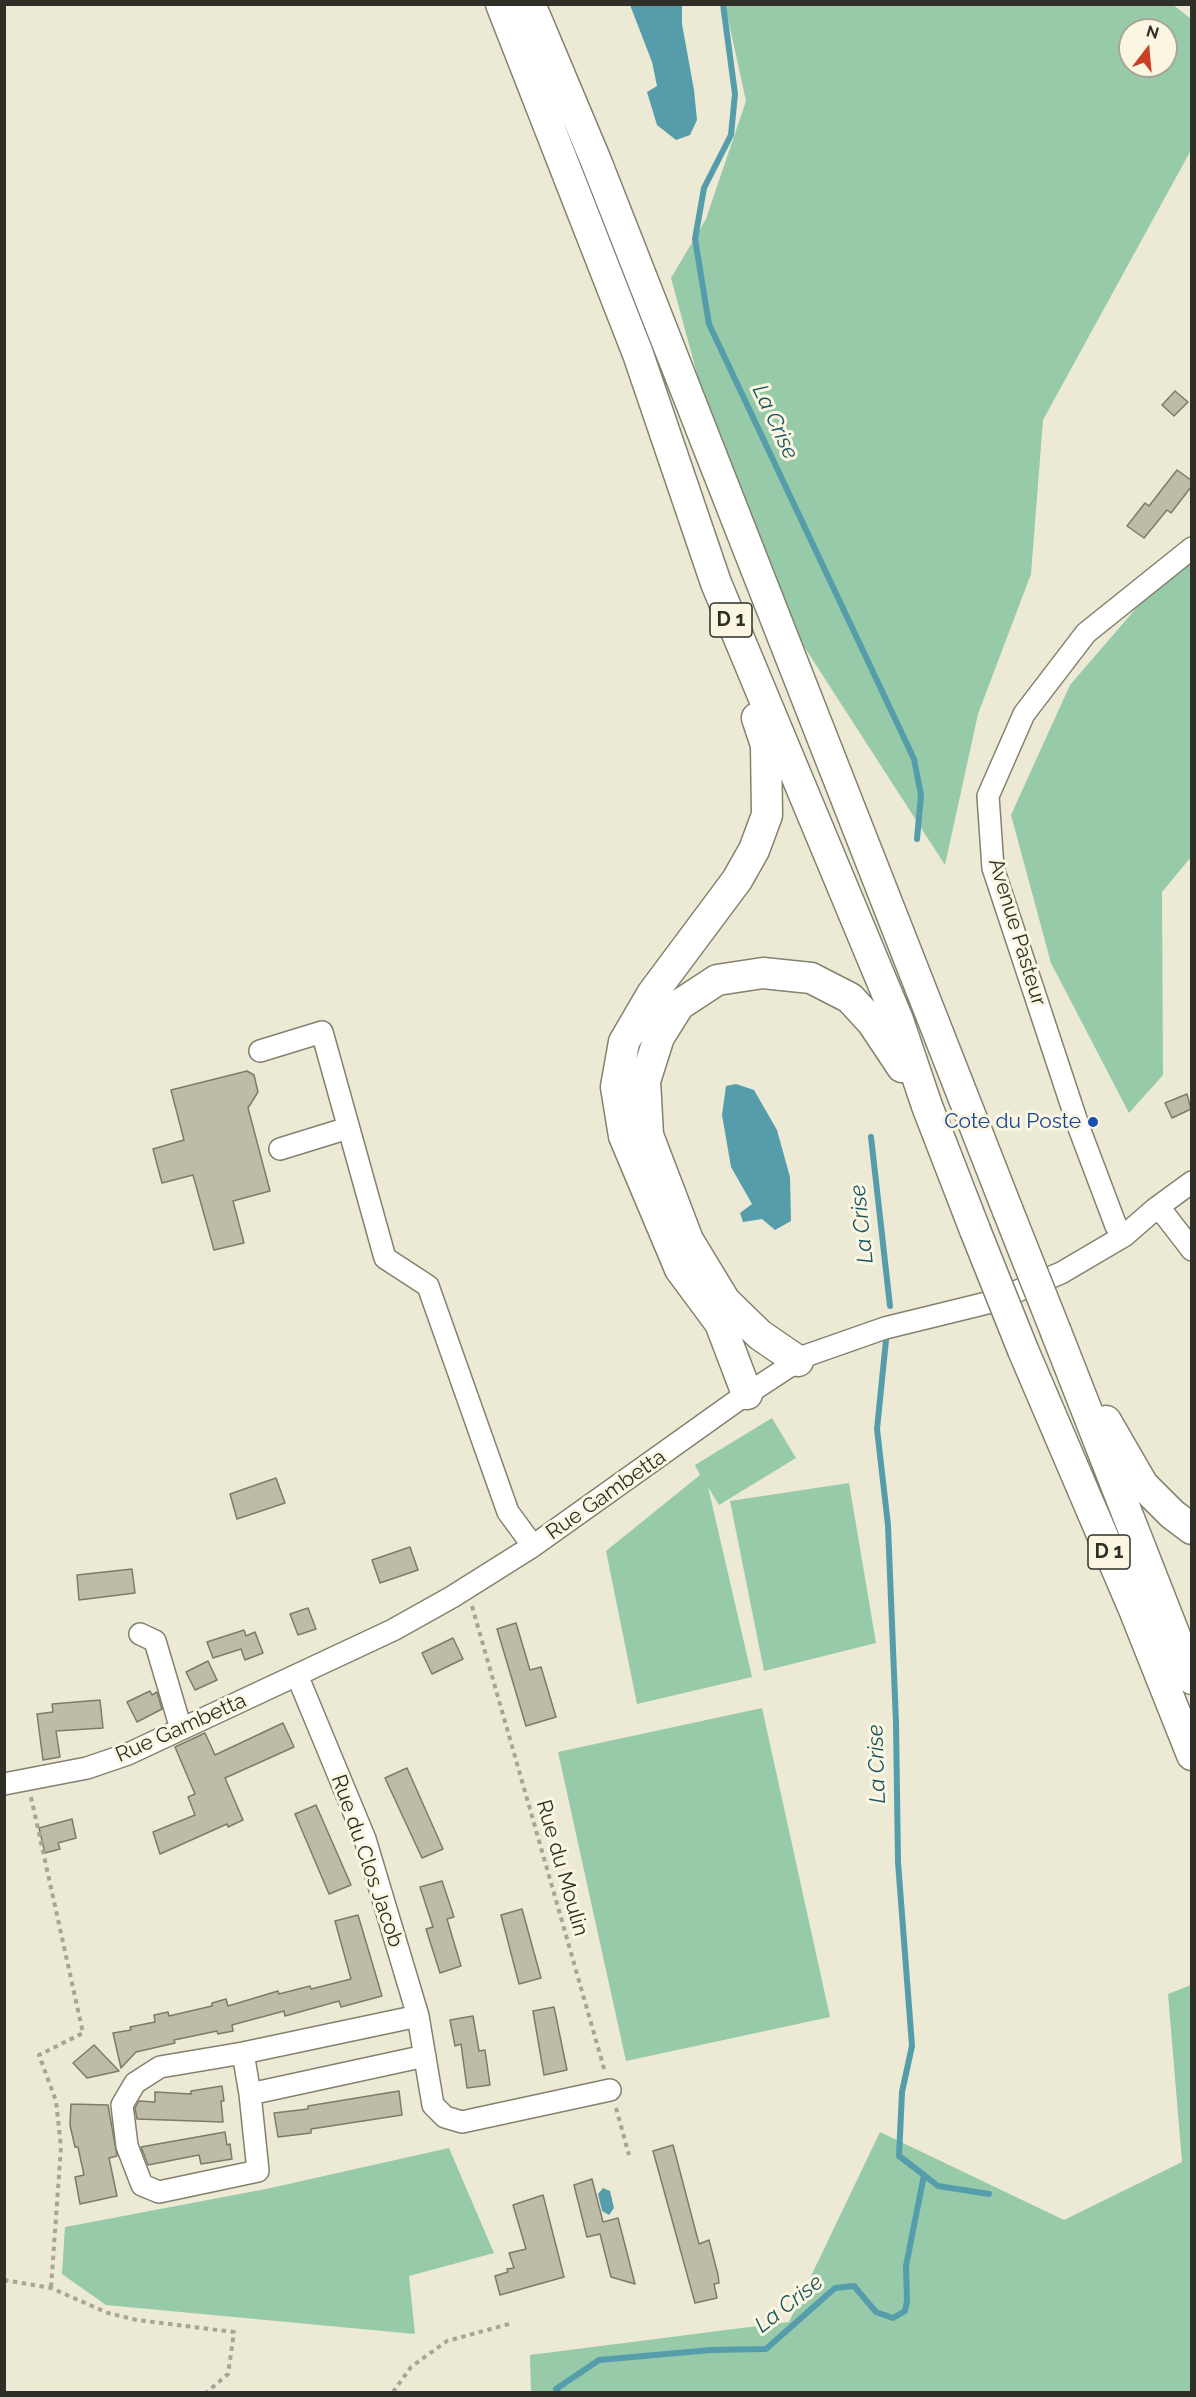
<!DOCTYPE html>
<style>
body{margin:0}
#map{position:relative;width:1196px;height:2397px;overflow:hidden;background:#ece9d4;font-family:Raleway,sans-serif}
canvas{display:block}
.frame{position:absolute;inset:0;border:6px solid #302f27;pointer-events:none}
.north{position:absolute;left:1118px;top:18px;width:60px;height:60px;box-sizing:border-box;background:#faf6e1;border:2px solid #a9a697;border-radius:50%;rotate:16deg;font-size:16px;font-weight:700;line-height:24px;text-align:center;color:#302f27}
.north::after{content:'';display:block;margin:auto;width:21px;height:27px;background:#ca3f25;clip-path:polygon(50% 0,100% 100%,50% 72%,0 100%)}
</style>
<div id="map">
<canvas width="1196" height="2397"></canvas>
<div class="frame"></div>
<div class="north">N</div>
</div>
<script>
const g = document.querySelector('canvas').getContext('2d');
g.lineJoin = 'round';
function paint(path, color) { g.fillStyle = color; g.fill(path, 'evenodd'); }
const shape = rows => new Path2D(rows.map(r => 'M' + r).join(''));
function trace(path, color, width, dash) { g.strokeStyle = color; g.lineWidth = width; g.lineCap = dash ? 'butt' : 'round'; g.setLineDash(dash || []); g.stroke(path); }
function label(font, color, halo, rows, align = 'center') {
  g.font = font + ' Raleway,sans-serif'; g.lineWidth = 6; g.setLineDash([]); g.textBaseline = 'middle'; g.strokeStyle = halo; g.fillStyle = color; for (const [text, x, y, turn = 0] of rows) {
    g.save(); g.translate(x, y); g.rotate((+turn || 0) * Math.PI / 180); g.textAlign = isNaN(turn) ? turn : align; if (halo) g.strokeText(text, 0, 0); g.fillText(text, 0, 0); g.restore();
  }
}
const green = shape([
 [1172,4,1191,19,1191,150,1043,420,1031,574,978,714,945,865,747,558,671,278,706,219,746,101,725,5],
 [1130,30,1166,30,1166,66,1130,66],
 [1191,548,1191,857,1162,892,1163,1075,1129,1113,1051,963,1011,815,1070,685,1182,555],
 [772,1418,796,1458,719,1505,708,1487,752,1677,637,1704,606,1551,700,1475,695,1465],
 [849,1483,876,1643,764,1671,730,1501],
 [762,1708,830,2017,626,2061,558,1752],
 [1191,1985,1191,2392,531,2392,530,2355,789,2322,880,2132,1064,2220,1182,2162,1168,1994],
 [449,2148,494,2253,409,2276,415,2334,106,2305,62,2274,65,2227,266,2189]
]);
const water = shape([
 [630,5,682,5,682,24,694,90,697,120,690,135,676,140,657,125,647,92,657,86,652,62],
 [736,1084,754,1090,777,1130,790,1177,791,1221,775,1230,762,1219,743,1222,740,1213,752,1204,731,1167,722,1115,726,1086],
 [603,2188,610,2191,614,2208,609,2215,602,2211,598,2194]
]);
const stream = shape([
 [723,4,735,94,731,135,704,188,695,239,709,324,914,759,921,795,917,839],
 [871,1137,890,1306],
 [924,2175,938,2186,989,2194],
 [558,2392,556,2389,599,2360,711,2350,766,2349,835,2288,854,2286,876,2312,893,2318,905,2311,907,2301,906,2266,924,2175,899,2156,902,2092,912,2046,898,1862,896,1723,888,1525,877,1429,886,1340]
]);
const building = shape([
 [1175,391,1188,402,1174,416,1162,405,1175,391],
 [1177,470,1191,480,1191,487,1171,513,1167,510,1144,538,1127,526,1145,503,1149,506,1177,470],
 [247,1071,254,1075,258,1092,248,1108,270,1191,233,1201,244,1243,214,1250,193,1175,162,1183,153,1149,184,1140,171,1090,247,1071],
 [1187,1094,1191,1109,1172,1118,1165,1103,1187,1094],
 [276,1478,285,1503,237,1519,230,1494,276,1478],
 [410,1547,418,1570,380,1583,372,1560,410,1547],
 [132,1569,135,1593,79,1600,77,1575,132,1569],
 [308,1608,316,1629,298,1635,290,1614,308,1608],
 [516,1623,530,1670,541,1667,556,1717,526,1726,497,1629,516,1623],
 [244,1630,246,1636,255,1632,263,1653,245,1660,241,1649,213,1658,207,1642,244,1630],
 [453,1638,463,1659,432,1674,422,1653,453,1638],
 [208,1661,217,1680,195,1690,186,1672,208,1661],
 [150,1691,152,1695,157,1692,162,1709,137,1722,127,1702,150,1691],
 [100,1700,103,1728,56,1731,60,1757,43,1760,37,1714,53,1712,52,1704,100,1700],
 [283,1723,294,1747,225,1778,243,1820,228,1827,227,1824,160,1854,153,1832,195,1815,188,1797,195,1794,175,1747,205,1733,215,1755,283,1723],
 [407,1768,443,1849,422,1858,385,1778,407,1768],
 [316,1805,351,1885,329,1894,295,1814,316,1805],
 [72,1819,76,1838,58,1843,60,1849,45,1853,39,1828,72,1819],
 [442,1881,454,1917,447,1919,461,1966,440,1973,426,1929,433,1927,420,1887,442,1881],
 [522,1909,541,1978,519,1984,501,1915,522,1909],
 [358,1915,382,1996,341,2007,339,2001,285,2016,284,2011,232,2025,233,2031,218,2034,217,2031,174,2040,175,2043,136,2052,121,2068,113,2033,131,2030,130,2027,155,2022,154,2015,168,2012,169,2016,212,2006,212,2003,226,1999,228,2006,278,1991,279,1994,310,1986,311,1989,351,1979,335,1921,358,1915],
 [554,2007,567,2070,544,2075,533,2011,554,2007],
 [473,2016,479,2051,485,2050,490,2085,467,2088,461,2044,455,2046,450,2020,473,2016],
 [94,2045,119,2071,87,2078,73,2063,94,2045],
 [222,2086,224,2101,221,2101,223,2122,137,2119,135,2108,139,2101,155,2102,155,2092,191,2094,191,2091,222,2086],
 [399,2091,402,2115,311,2129,311,2133,278,2137,274,2113,308,2109,308,2106,399,2091],
 [71,2104,108,2105,117,2156,109,2158,117,2196,80,2204,75,2177,84,2175,78,2147,75,2147,70,2125,71,2104],
 [225,2132,227,2145,230,2144,232,2159,201,2164,199,2155,148,2165,141,2147,225,2132],
 [673,2145,699,2244,709,2240,718,2275,719,2283,714,2284,717,2298,695,2303,653,2151,673,2145],
 [592,2179,603,2222,618,2218,635,2284,611,2277,600,2234,587,2237,574,2185,592,2179],
 [543,2195,564,2277,500,2295,495,2276,508,2272,507,2269,514,2268,509,2253,526,2249,513,2205,543,2195]
]);
const path = shape([
 [472,1606,605,2072],
 [31,1797,83,2033,39,2055,56,2101,61,2147,51,2288],
 [616,2108,629,2155],
 [4,2280,51,2288,108,2313,137,2320,234,2332,228,2374,207,2392],
 [393,2392,411,2367,447,2341,509,2324]
]);
const minor = shape([
 [260,1051,322,1032,385,1258,428,1286,508,1512,533,1546],
 [280,1149,348,1128],
 [1155,1209,1165,1215,1192,1250],
 [1124,1236,1116,1226,1079,1128,993,868,988,796,1024,714,1086,633,1192,548],
 [140,1634,155,1641,181,1729],
 [297,1675,365,1839,418,2016,433,2105,445,2117,462,2122,610,2090],
 [4,1784,87,1768,128,1754,393,1630,452,1597,533,1546,735,1402,805,1356,885,1328,991,1302,1061,1273,1124,1236,1155,1209,1192,1182],
 [243,2053,250,2094,258,2171,159,2192,142,2185,127,2146,122,2105,135,2083,160,2067,243,2053,418,2016],
 [250,2094,425,2056]
]);
const highway = shape([
 [501,4,638,354,716,583,898,1020,927,1106,975,1230],
 [530,4,596,161,1008,1211],
 [1056,1332,1192,1679],
 [1023,1350,1133,1607,1192,1755],
 [798,1361,760,1335,725,1301,688,1240,648,1135,645,1081,659,1037,679,1005,717,980,763,973,811,978,850,998,872,1022,902,1067],
 [747,1394,720,1323,680,1269,624,1136,616,1087,624,1042,652,994,737,880,754,850,767,815,766,745,757,718],
 [1106,1421,1143,1485,1172,1514,1192,1529]
]);
const highwayBridge = shape([
 [1008,1211,1056,1332],
 [975,1230,1023,1350]
]);
const markers = [
 [1093,1122,6,"#1a4fb4"]
];
const shields = [
 [731,620,42],
 [1109,1552,42]
];
const shieldNames = [
 ["D 1",731,620],
 ["D 1",1109,1552]
];
const streetNames = [
 ["Avenue Pasteur",1017,932,73],
 ["Rue Gambetta",606,1495,-35],
 ["Rue Gambetta",181,1728,-24],
 ["Rue du Clos Jacob",367,1861,71],
 ["Rue du Moulin",562,1868,74]
];
const transitNames = [
 ["Cote du Poste",1081,1122]
];
const waterNames = [
 ["La Crise",775,422,65],
 ["La Crise",862,1224,-96],
 ["La Crise",877,1764,-92],
 ["La Crise",789,2304,-38]
];
paint(green, '#97caa8');
paint(water, '#569dac');
trace(stream, '#569dac', 6);
paint(building, '#bebba7');
trace(building, '#7e7b68', 1.5);
trace(minor, '#84816e', 24);
trace(highway, '#84816e', 33);
trace(path, '#a7a595', 4, [4.5, 4.5]);
trace(minor, '#fff', 21);
trace(highway, '#fff', 30);
trace(highwayBridge, '#84816e', 33, []);
trace(highwayBridge, '#fff', 30);
for (const [x, y, r, color] of markers) { const dot = new Path2D(); dot.arc(x, y, r, 0, 2 * Math.PI); g.fillStyle = color; g.fill(dot); trace(dot, '#faf6e1', 2); }
for (const [x, y, w] of shields) { const box = new Path2D(); box.roundRect(x - w / 2, y - 17, w, 34, 4.5); g.fillStyle = '#faf6e1'; g.fill(box); trace(box, '#302f27', 1.5); }
label('bold 20px', '#302f27', null, shieldNames);
label('21px', '#302f27', '#faf6e1', streetNames);
label('21px', '#164399', '#faf6e1', transitNames, 'right');
label('italic 22px', '#195560', '#faf6e1', waterNames);
</script>
